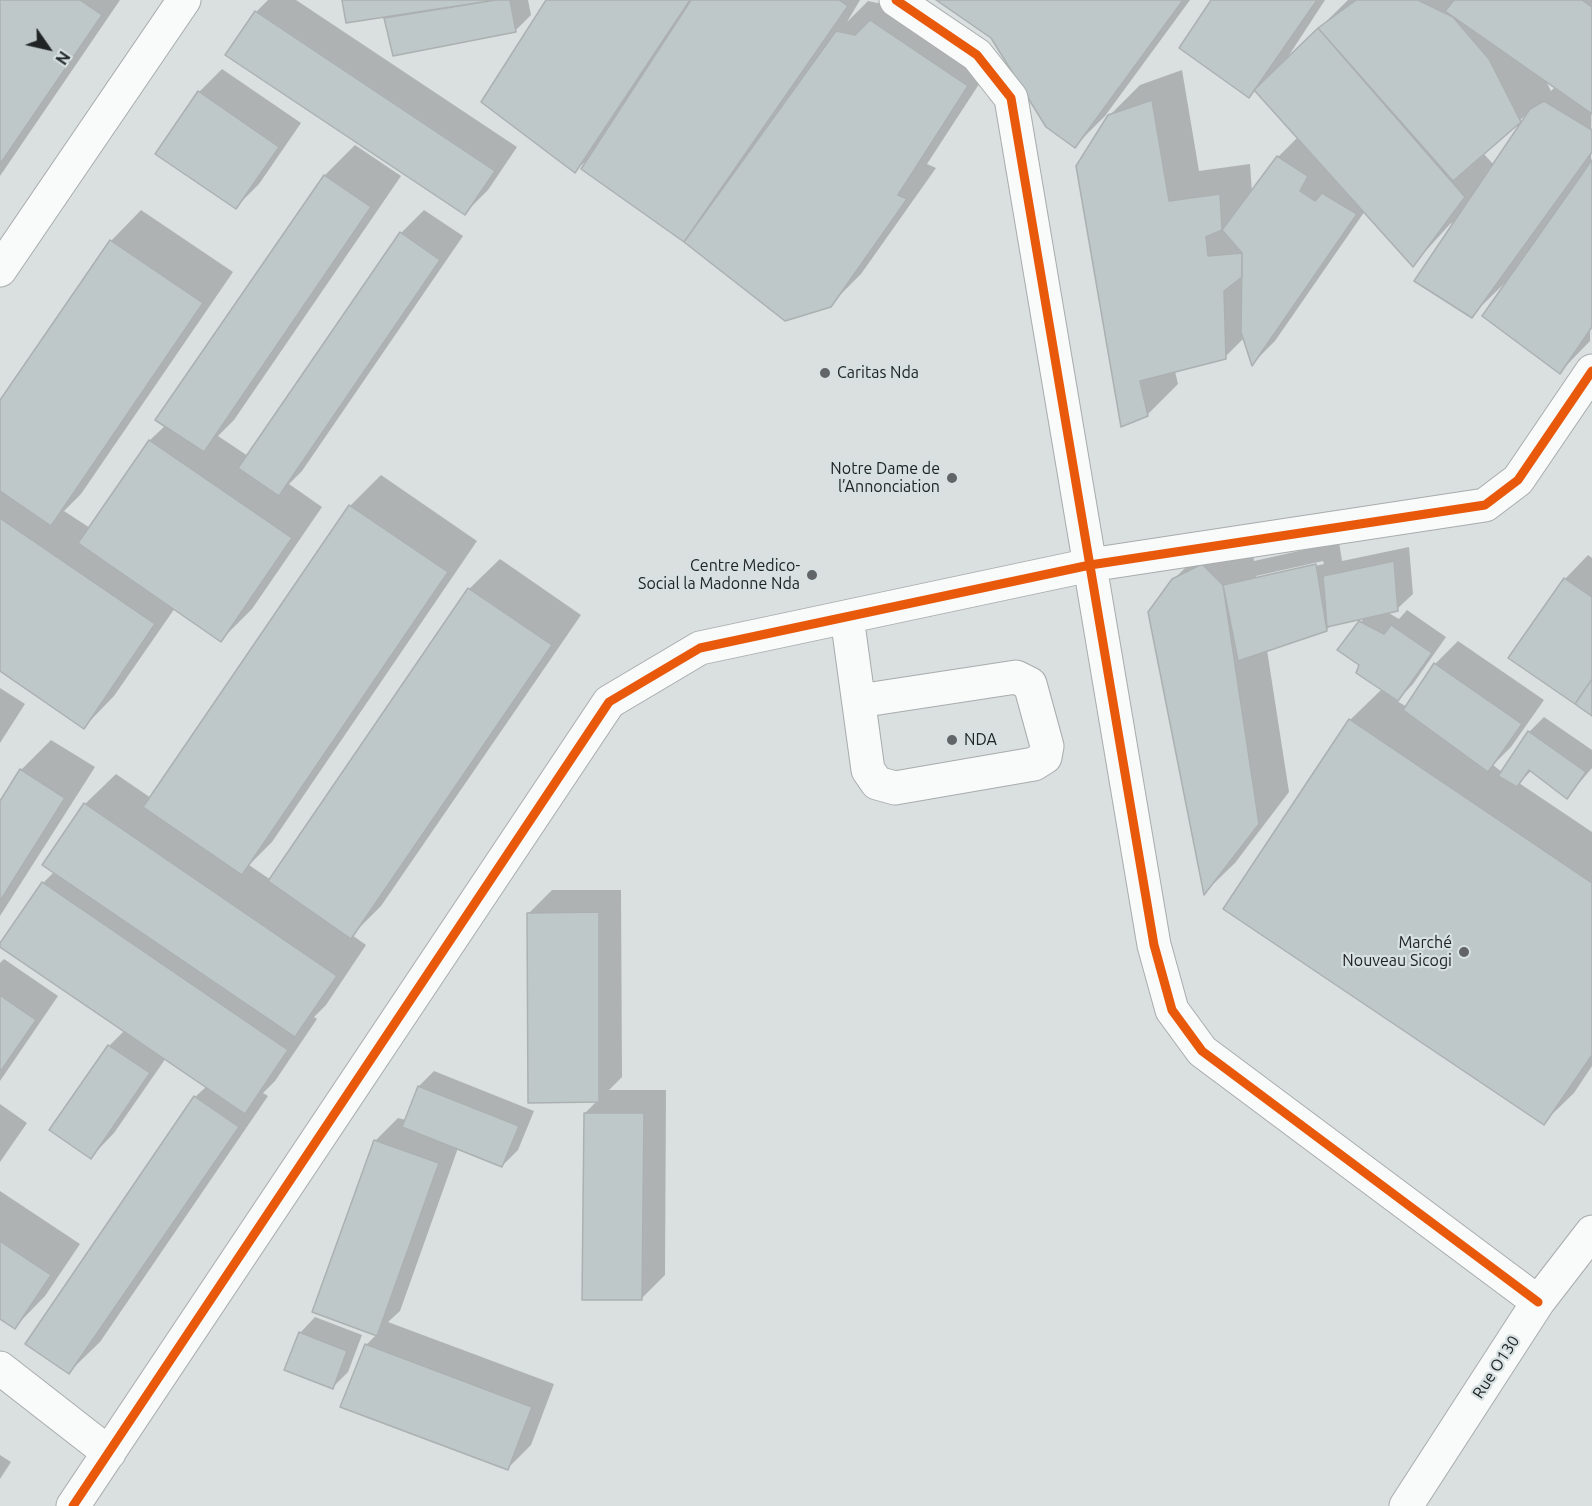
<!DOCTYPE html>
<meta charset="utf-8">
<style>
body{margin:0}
#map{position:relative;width:1592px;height:1506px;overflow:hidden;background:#dadfdf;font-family:Ubuntu,sans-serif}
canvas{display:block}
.north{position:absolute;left:18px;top:18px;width:60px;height:60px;-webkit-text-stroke:4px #d8e1e1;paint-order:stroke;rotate:124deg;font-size:16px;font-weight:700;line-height:24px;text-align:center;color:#202424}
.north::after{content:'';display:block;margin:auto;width:21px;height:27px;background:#202424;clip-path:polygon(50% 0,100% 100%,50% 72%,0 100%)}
</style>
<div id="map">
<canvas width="1592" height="1506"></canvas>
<div class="north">N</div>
</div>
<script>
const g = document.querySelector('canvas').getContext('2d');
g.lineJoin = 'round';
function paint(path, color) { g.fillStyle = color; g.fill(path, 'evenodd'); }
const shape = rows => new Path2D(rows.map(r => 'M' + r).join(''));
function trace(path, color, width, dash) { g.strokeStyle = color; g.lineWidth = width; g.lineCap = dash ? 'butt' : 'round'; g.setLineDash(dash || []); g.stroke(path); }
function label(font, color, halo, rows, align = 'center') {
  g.font = font + ' Ubuntu,sans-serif'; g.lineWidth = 4.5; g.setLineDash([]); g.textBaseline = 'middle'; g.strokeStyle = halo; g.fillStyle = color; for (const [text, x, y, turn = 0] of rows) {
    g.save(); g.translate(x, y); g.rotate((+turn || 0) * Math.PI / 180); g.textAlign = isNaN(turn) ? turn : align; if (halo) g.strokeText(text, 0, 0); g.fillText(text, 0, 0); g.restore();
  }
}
const shadow = shape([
 [0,0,120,0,0,176],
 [268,0,296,0,517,147,488,190,465,213,256,12],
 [344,0,528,0,531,15,515,31,385,18,388,15],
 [548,0,860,0,847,22,868,1,887,5,998,55,927,164,936,168,861,274,830,305,685,241,583,168,586,161,575,171],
 [939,0,1190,0,1105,116,1075,146,992,37],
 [1213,0,1325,0,1284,63,1348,0,1592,0,1590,341,1560,372,1506,282,1471,316,1453,225,1451,223,1413,265,1365,211,1275,341,1253,363,1244,338,1225,357,1175,371,1178,384,1147,415,1122,425,1109,116,1140,85,1182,70,1199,171,1250,164,1252,193,1278,157,1298,137,1256,89,1249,96],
 [1545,79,1555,87,1551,91],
 [1529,112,1494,165,1483,153],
 [222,69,301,123,259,184,236,207,199,92],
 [355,145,401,176,234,420,218,436,248,456,401,233,424,210,463,236,302,471,289,484,322,507,252,609,221,640,175,608,114,696,84,727,0,669,0,403,111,241,141,210,233,272,81,494,64,511,90,528,150,440,166,425,157,420,325,175],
 [381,475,477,541,272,842,249,865,271,880,469,589,500,559,581,615,381,906,352,935,366,945,326,1005,314,1017,317,1019,275,1081,263,1093,268,1096,100,1342,69,1372,195,1097,207,1086,166,1058,114,1133,91,1157,109,1046,125,1030,43,883,55,871,85,804,116,774,151,798,350,506],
 [1339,542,1342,561,1409,547,1413,594,1397,609,1387,612,1399,619,1407,610,1446,637,1413,684,1397,701,1407,707,1435,664,1458,641,1544,700,1511,747,1493,765,1502,772,1529,732,1544,717,1592,750,1592,768,1567,797,1532,770,1519,783,1592,832,1592,1066,1574,1093,1543,1123,1350,720,1382,689,1361,664,1339,650,1365,617,1332,625,1326,630,1267,650,1289,792,1235,863,1205,892,1173,580,1204,549,1253,554,1254,561],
 [1323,561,1324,564,1256,579,1256,576],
 [1588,555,1592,558,1592,714,1510,657,1565,579],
 [0,688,25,704,0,743],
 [51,740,95,767,0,916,0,804,21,770],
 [552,890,621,890,622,1077,609,1090,666,1090,665,1275,642,1298,585,1113,598,1100,529,913],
 [4,959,58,996,0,1081,0,963],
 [434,1071,534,1111,518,1150,502,1166,458,1148,400,1311,388,1322,554,1384,531,1445,508,1468,366,1345,377,1334,375,1141,398,1118,406,1120,419,1086],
 [0,1104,27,1123,0,1162],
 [0,1191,80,1244,45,1296,15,1327,0,1317],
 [315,1317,362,1335,348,1372,333,1387,300,1333],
 [0,1455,11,1462,0,1479]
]);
const building = shape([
 [0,0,80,0,102,15,0,164,0,0],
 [342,0,496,0,346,23,342,0],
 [496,0,510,0,516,32,393,56,384,18,496,0],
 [546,0,690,0,575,173,481,102,546,0],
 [691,0,839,0,848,6,684,242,581,169,691,0],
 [936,0,1183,0,1075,148,1046,127,991,38,936,0],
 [1211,0,1317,0,1249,98,1179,48,1211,0],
 [1356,0,1418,0,1453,17,1489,59,1521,122,1453,181,1318,28,1356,0],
 [1454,0,1582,0,1592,7,1592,114,1445,11,1454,0],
 [255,11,495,171,465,215,225,55,255,11],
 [870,20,968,86,898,195,907,199,831,307,785,321,684,242,836,31,855,35,870,20],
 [1318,28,1465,197,1413,267,1254,90,1318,28],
 [198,91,279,147,236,209,155,154,198,91],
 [1152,100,1169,201,1220,194,1222,230,1206,237,1208,256,1242,253,1242,277,1224,291,1226,359,1140,381,1148,416,1121,427,1076,166,1108,115,1152,100],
 [1544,101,1592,130,1592,152,1472,318,1414,281,1530,109,1544,101],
 [1277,156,1308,176,1300,191,1315,201,1322,193,1357,214,1252,366,1241,332,1242,253,1222,230,1277,156],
 [1592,160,1592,327,1560,374,1482,316,1592,160],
 [324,175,371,207,204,452,155,420,324,175],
 [400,232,440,260,279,496,238,468,400,232],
 [110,240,203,303,51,526,0,491,0,400,110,240],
 [149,440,292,538,221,642,78,543,149,440],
 [349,505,448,572,242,875,143,807,349,505],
 [0,518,155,624,84,729,0,671,0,518],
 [1394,561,1398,611,1327,627,1323,576,1394,561],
 [1202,564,1223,585,1259,824,1204,895,1148,612,1172,579,1202,564],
 [1316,564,1327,631,1238,661,1223,585,1316,564],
 [1564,578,1592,597,1592,679,1575,704,1508,658,1564,578],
 [468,588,552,645,351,939,268,881,468,588],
 [1359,621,1384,634,1391,625,1432,653,1398,701,1356,673,1359,665,1337,650,1359,621],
 [1434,663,1522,724,1488,772,1403,710,1434,663],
 [1592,679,1592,716,1575,704,1592,679],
 [1349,719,1592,883,1592,1055,1544,1125,1223,909,1349,719],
 [1528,731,1586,772,1567,799,1529,770,1517,787,1498,776,1528,731],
 [20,769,65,798,0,901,0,801,20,769],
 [84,803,337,976,295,1037,42,865,84,803],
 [42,882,288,1050,245,1114,0,947,0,943,42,882],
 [599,912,599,1102,528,1103,527,913,599,912],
 [0,995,36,1020,0,1072,0,995],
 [108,1045,150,1073,91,1159,49,1130,108,1045],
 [418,1086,519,1126,502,1167,402,1127,418,1086],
 [194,1096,239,1127,69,1374,25,1344,194,1096],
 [584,1113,644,1113,642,1300,582,1300,584,1113],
 [374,1140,439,1163,377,1336,312,1312,374,1140],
 [0,1241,51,1275,15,1329,0,1319,0,1241],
 [299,1332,347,1351,333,1389,284,1370,299,1332],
 [365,1344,532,1407,508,1470,340,1407,365,1344]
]);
const minor = shape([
 [896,0,977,55,1011,98,1154,945,1172,1010,1202,1051,1538,1302],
 [0,270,184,0],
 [847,617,868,770,877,783,895,788,1034,764,1045,757,1047,746,1030,684,1016,677,859,701],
 [0,1368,109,1453],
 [73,1506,609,702,700,648,1090,565,1485,505,1518,480,1592,371],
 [1406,1506,1538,1302,1592,1232]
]);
const cycleway = shape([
 [896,0,977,55,1011,98,1154,945,1172,1010,1202,1051,1538,1302],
 [73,1506,609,702,700,648,1090,565,1485,505,1518,480,1592,371]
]);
const markers = [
 [825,373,6,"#616565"],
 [952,478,6,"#616565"],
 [812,575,6,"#616565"],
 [952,740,6,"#616565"],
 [1464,952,6,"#616565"]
];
const poiNames = [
 ["Caritas Nda",837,373,"left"],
 ["Notre Dame de",940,469],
 ["l’Annonciation",940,487],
 ["Centre Medico-",800,566],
 ["Social la Madonne Nda",800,584],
 ["NDA",964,740,"left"],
 ["Marché",1452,943],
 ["Nouveau Sicogi",1452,961]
];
const streetNames = [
 ["Rue O130",1496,1367,-57]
];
paint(shadow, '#0003');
paint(building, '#bec8c8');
trace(building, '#acb0b0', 1.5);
trace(minor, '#a8acac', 35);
trace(minor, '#f9fafa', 33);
trace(cycleway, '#e8590c', 9);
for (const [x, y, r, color] of markers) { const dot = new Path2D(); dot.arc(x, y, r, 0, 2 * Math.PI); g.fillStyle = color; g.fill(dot); trace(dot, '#d8e1e1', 2); }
label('16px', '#202424', '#d8e1e1', poiNames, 'right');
label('16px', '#202424', '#d8e1e1', streetNames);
</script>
